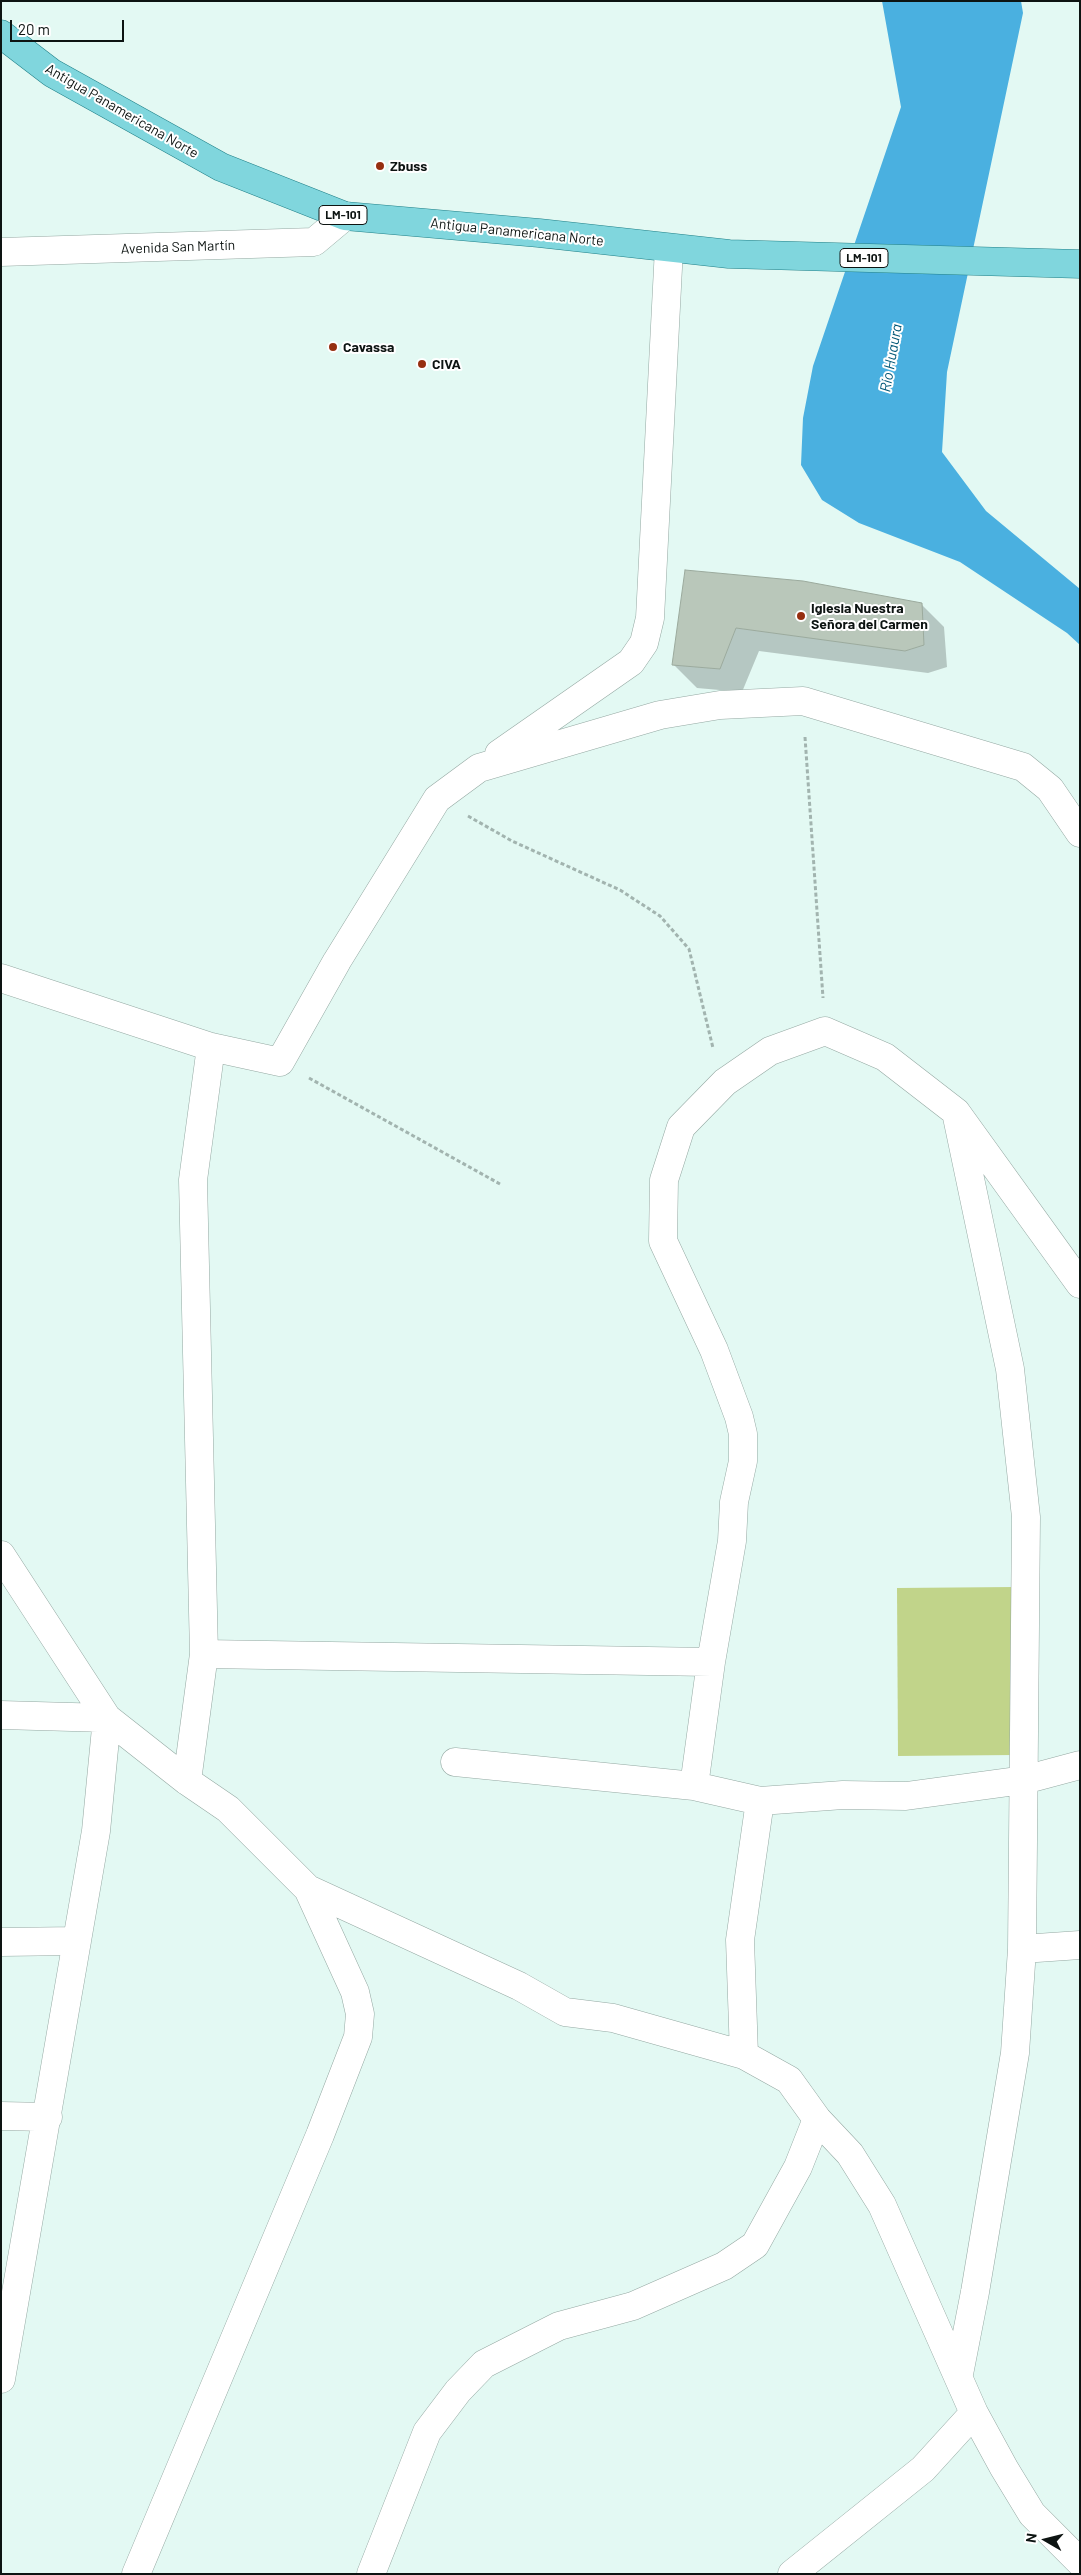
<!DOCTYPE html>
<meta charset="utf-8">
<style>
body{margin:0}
#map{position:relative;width:1081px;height:2575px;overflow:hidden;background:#e3f9f3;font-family:Barlow,sans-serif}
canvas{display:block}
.frame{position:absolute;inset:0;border:2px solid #0d1412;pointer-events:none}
.north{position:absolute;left:1021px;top:2515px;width:50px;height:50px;-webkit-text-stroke:4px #fff;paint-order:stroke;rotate:278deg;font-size:14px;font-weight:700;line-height:20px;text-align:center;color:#0d1412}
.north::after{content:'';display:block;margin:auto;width:18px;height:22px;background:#0d1412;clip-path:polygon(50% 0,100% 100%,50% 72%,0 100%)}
.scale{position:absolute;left:10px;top:20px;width:114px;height:22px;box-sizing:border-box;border:2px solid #0d1412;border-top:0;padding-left:6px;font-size:15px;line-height:18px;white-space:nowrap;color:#0d1412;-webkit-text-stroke:4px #fff;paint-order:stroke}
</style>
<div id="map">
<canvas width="1081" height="2575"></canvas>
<div class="frame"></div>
<div class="north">N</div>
<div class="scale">20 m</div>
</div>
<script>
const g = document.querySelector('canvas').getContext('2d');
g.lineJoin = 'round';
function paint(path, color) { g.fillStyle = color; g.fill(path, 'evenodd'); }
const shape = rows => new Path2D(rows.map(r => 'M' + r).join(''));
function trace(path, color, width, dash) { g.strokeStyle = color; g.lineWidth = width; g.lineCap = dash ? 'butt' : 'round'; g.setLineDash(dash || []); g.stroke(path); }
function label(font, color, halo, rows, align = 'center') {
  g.font = font + ' Barlow,sans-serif'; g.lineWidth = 4; g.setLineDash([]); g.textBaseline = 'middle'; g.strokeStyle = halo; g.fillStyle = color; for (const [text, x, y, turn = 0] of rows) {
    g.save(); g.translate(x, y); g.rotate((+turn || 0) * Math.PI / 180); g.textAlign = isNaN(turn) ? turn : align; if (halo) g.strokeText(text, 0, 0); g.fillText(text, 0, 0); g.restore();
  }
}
const green = shape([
 [1014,1587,1015,1755,898,1756,897,1588]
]);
const water = shape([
 [882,1,1021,1,1023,13,947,372,942,452,986,511,1080,589,1080,645,1067,633,960,562,859,523,822,500,801,465,803,418,813,366,901,107]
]);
const shadow = shape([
 [686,572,921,604,944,627,947,667,928,673,759,651,742,692,697,688,674,665]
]);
const building = shape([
 [685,570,803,581,922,603,924,645,905,651,736,628,720,669,672,665,685,570]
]);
const path = shape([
 [805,737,823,998],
 [468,816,512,841,620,890,660,916,689,949,713,1048],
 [309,1078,500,1184]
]);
const street = shape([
 [499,754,631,662,644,643,650,618,669,248],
 [1,978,211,1047,280,1062,337,961,437,799,479,768,660,715,720,705,803,701,1023,767,1050,789,1080,833],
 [956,1112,1010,1369,1026,1517,1022,1949,1015,2053,975,2292,959,2374],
 [1,1555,107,1718,96,1831,1,2379],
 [204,1654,711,1662],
 [1,1715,107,1718,187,1781,228,1809,308,1889,519,1986,565,2012,613,2018,744,2055,789,2080,817,2119,850,2154,882,2205,974,2413,1004,2468,1032,2514,1080,2562],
 [455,1762,694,1786,760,1801,843,1795,906,1796,1024,1780,1080,1765],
 [187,1781,204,1654,193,1180,211,1047],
 [694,1786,711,1662,732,1541,734,1502,743,1461,743,1434,739,1417,714,1350,663,1241,664,1180,681,1127,725,1082,770,1051,825,1031,885,1057,956,1112,1080,1284],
 [1,1942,77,1941],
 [1022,1949,1080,1945],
 [744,2055,740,1940,760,1801],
 [1,2116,48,2117],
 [136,2574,320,2135,358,2037,360,2014,355,1992,308,1889],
 [371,2574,427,2432,458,2391,484,2364,559,2326,633,2306,724,2266,755,2245,798,2167,817,2119],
 [792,2574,923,2469,974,2413]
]);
const secondary = shape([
 [1,252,314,242,345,216]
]);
const primary = shape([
 [1,34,52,73,221,167,345,216,539,233,729,254,1080,264]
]);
const markers = [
 [380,166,5,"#962f10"],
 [333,347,5,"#962f10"],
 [422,364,5,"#962f10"],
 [801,616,5,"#962f10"]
];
const shields = [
 [343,215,48],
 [864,258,48]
];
const shieldNames = [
 ["LM-101",343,215],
 ["LM-101",864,258]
];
const streetNames = [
 ["Antigua Panamericana Norte",122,111,30],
 ["Antigua Panamericana Norte",517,232,6],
 ["Avenida San Martín",178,247,-2]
];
const poiNames = [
 ["Zbuss",390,166],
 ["Cavassa",343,347],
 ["CIVA",432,364],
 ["Iglesia Nuestra",811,608],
 ["Señora del Carmen",811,624]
];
const waterNames = [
 ["Río Huaura",891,358,-80]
];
paint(green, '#c1d48a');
paint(water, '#4ab0e0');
paint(shadow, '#0003');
paint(building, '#b9c7ba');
trace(building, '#9baa9d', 1);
trace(street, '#94a8a2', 29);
trace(secondary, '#94a8a2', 29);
trace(primary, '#218088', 29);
trace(path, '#a2b4af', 3, [4, 2.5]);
trace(street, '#fff', 28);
trace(secondary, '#fff', 28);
trace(primary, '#80d6dd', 28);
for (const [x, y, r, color] of markers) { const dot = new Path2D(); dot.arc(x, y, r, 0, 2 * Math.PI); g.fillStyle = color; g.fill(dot); trace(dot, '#fff', 2); }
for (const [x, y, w] of shields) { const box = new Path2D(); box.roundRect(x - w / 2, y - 9.5, w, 19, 4); g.fillStyle = '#fff'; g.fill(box); trace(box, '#0d1412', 1); }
label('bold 12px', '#0d1412', null, shieldNames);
label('14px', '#0d1412', '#fff', streetNames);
label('bold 14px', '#0d1412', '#fff', poiNames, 'left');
label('italic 15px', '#005777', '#fff', waterNames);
</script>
